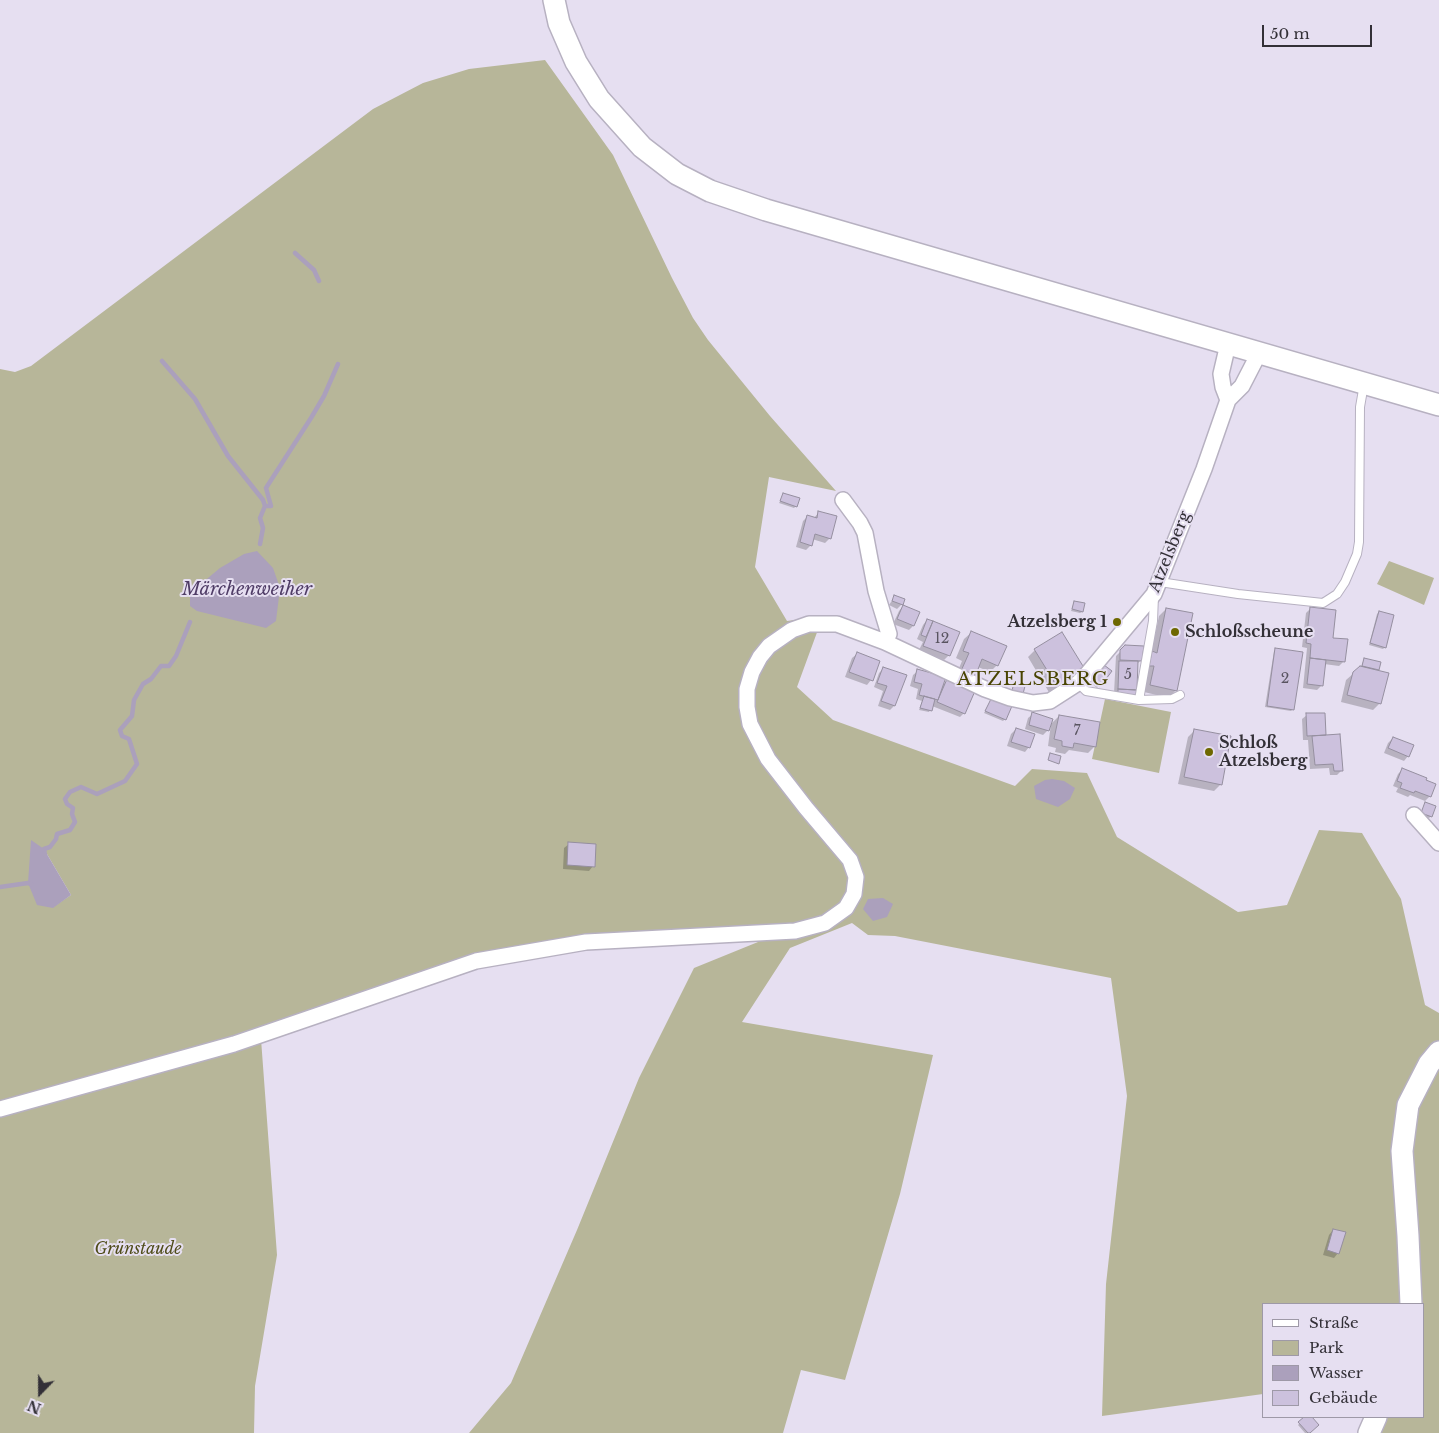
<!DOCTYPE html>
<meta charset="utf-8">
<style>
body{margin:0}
#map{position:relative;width:1439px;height:1433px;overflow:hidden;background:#e6dff1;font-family:"Libre Baskerville",serif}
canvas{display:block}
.legend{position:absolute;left:1262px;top:1303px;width:162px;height:115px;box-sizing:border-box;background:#e6dff1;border:1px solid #9e99a7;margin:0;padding:6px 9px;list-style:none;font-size:15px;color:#333037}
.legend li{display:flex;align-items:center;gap:10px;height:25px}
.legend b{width:25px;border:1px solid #9e99a7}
.north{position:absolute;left:15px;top:1368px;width:50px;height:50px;-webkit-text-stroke:4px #e6dff1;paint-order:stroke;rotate:202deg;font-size:14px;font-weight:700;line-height:20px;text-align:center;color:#333037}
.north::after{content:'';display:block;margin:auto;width:18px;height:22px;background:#333037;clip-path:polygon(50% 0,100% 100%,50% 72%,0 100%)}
.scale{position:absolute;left:1262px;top:25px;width:110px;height:22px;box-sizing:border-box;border:2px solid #333037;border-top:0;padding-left:6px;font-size:15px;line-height:18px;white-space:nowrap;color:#333037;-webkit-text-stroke:4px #e6dff1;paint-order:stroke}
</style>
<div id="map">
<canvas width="1439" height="1433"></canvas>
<ul class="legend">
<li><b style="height:6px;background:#fff"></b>Straße</li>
<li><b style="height:14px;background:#b7b699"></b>Park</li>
<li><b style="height:14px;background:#aba0bc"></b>Wasser</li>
<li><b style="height:14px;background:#ccc1dd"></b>Gebäude</li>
</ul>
<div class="north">N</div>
<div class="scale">50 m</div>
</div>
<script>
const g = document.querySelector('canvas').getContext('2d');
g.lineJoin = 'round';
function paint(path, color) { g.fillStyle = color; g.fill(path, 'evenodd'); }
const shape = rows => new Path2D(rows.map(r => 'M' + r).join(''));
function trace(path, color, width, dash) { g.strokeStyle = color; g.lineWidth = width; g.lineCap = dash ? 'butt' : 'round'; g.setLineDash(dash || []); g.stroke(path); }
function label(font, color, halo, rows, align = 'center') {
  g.font = font + ' "Libre Baskerville",serif'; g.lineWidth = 4; g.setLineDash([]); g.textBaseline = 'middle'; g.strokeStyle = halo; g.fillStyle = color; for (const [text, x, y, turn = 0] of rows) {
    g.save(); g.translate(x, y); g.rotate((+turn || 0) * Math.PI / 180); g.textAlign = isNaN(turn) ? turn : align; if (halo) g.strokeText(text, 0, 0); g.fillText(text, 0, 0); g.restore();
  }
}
const green = shape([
 [545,60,613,155,672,278,693,318,708,340,770,416,836,491,769,477,755,567,787,621,823,616,797,687,833,720,1015,786,1032,769,1087,773,1117,837,1238,912,1287,905,1319,830,1362,833,1401,899,1425,1005,1439,1013,1439,1433,1372,1433,1379,1417,1423,1417,1423,1304,1263,1304,1263,1394,1102,1416,1106,1284,1127,1096,1111,978,895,936,868,935,852,923,790,948,742,1022,933,1055,900,1194,845,1380,801,1370,783,1433,469,1433,511,1383,577,1230,639,1078,694,968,758,942,586,942,476,961,261,1039,277,1255,255,1386,254,1433,0,1433,0,369,15,372,31,366,373,109,423,83,469,69],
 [44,849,71,895,53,907],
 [1389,561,1434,578,1424,605,1377,584],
 [1105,699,1171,712,1159,773,1092,759]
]);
const water = shape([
 [257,551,273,568,280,588,276,621,266,628,197,611,190,606,190,593,220,568,244,554],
 [1052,779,1064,781,1075,788,1070,799,1058,807,1036,799,1034,786,1045,780],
 [31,840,44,849,71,895,53,908,37,905,28,883],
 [883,898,893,904,887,917,873,921,863,909,868,899]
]);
const shadow = shape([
 [784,494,796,506,794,508,779,503],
 [819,512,830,538,825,543,812,539,811,545,806,550,796,547,803,521,808,516,814,518],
 [895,596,902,604,897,609,889,605],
 [1074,602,1082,612,1080,613,1071,611],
 [903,606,913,626,909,630,893,624,899,611],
 [1166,609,1176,690,1169,698,1144,692,1145,660,1151,654,1159,616],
 [1310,609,1331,639,1344,661,1339,666,1324,664,1322,685,1317,690,1303,688,1307,648,1302,647,1306,613],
 [1379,612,1385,647,1383,649,1369,645,1377,614],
 [927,620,958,632,949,655,944,660,919,650,923,642,917,639,923,625],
 [972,632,997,665,990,672,978,667,955,678,962,661,956,658,964,639],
 [1125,647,1141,660,1136,665,1135,694,1133,696,1114,693,1116,656],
 [1276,649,1293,709,1291,711,1265,707,1274,651],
 [1035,650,1085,671,1050,694,1028,657],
 [857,654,871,680,867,685,845,677,852,658],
 [1364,659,1379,663,1376,671,1380,703,1373,710,1341,702,1346,680,1361,667],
 [884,668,894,706,890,710,878,706,883,691,874,687,879,673],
 [1102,669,1110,672,1097,688,1091,683],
 [918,671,943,685,947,680,964,713,960,717,932,706,929,712,919,710,922,701,916,699,918,689,910,686,913,675],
 [992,699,1005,719,1003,721,984,713],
 [1033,714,1048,730,1043,735,1025,729,1028,718],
 [1324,714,1325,737,1342,770,1337,775,1330,775,1329,768,1310,769,1308,740,1303,740,1302,719,1307,715],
 [1059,716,1095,746,1088,753,1069,750,1065,754,1055,752,1056,748,1048,746,1051,724],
 [1016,729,1029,747,1025,752,1007,746,1011,734],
 [1195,730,1221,784,1214,791,1178,784,1188,737],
 [1393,738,1408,756,1404,761,1384,753,1388,743],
 [1402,770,1434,785,1430,796,1425,801,1410,795,1408,797,1396,792,1398,788,1393,786,1398,774],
 [1426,803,1431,816,1429,818,1420,815],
 [569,844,593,866,589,871,563,869,564,848],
 [1333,1230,1338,1253,1334,1258,1323,1255,1329,1235],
 [1306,1417,1310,1417,1317,1425,1308,1433,1305,1433,1298,1425]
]);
const stream = shape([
 [295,253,314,270,319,281],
 [162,361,195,399,228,456,263,500,265,506,260,518,263,528,260,544],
 [265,506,271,506,266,488,311,418,324,396,338,364],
 [45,855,44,849,50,847,56,839,57,834,70,830,75,822,72,814,73,808,67,804,65,799,70,792,81,787,97,794,125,781,137,764,129,739,122,736,120,730,132,716,134,700,143,684,151,679,161,666,169,666,176,656,190,622],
 [0,887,28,883,31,884]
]);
const building = shape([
 [783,493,800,498,797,507,780,501,783,493],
 [818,511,837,516,831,539,815,534,812,546,800,542,807,515,817,518,818,511],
 [894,595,905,599,903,605,892,601,894,595],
 [1074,601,1085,603,1083,612,1072,609,1074,601],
 [903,605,920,612,914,626,897,619,903,605],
 [1310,607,1336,610,1333,638,1348,639,1345,662,1310,658,1311,644,1306,643,1310,607],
 [1166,608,1193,613,1177,691,1150,685,1154,666,1149,666,1152,651,1157,653,1166,608],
 [1379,611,1394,615,1386,648,1370,643,1379,611],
 [1116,618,1122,621,1118,627,1113,623,1116,618],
 [927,619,933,621,926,637,921,635,927,619],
 [933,621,960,632,950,656,923,646,933,621],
 [971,631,1007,646,998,666,982,659,975,677,961,671,969,653,963,651,971,631],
 [1062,632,1086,671,1058,688,1034,649,1062,632],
 [1125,645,1144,646,1142,661,1120,660,1120,650,1125,645],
 [1275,648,1303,652,1294,710,1267,706,1275,648],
 [857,652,880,661,873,681,849,672,857,652],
 [1310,658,1326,660,1323,686,1307,684,1310,658],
 [1364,658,1381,662,1379,670,1362,666,1364,658],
 [1119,661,1138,661,1137,690,1118,689,1119,661],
 [1104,665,1112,671,1100,687,1092,680,1104,665],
 [1360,666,1389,673,1381,704,1347,695,1353,672,1360,666],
 [883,667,907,675,895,706,881,701,887,686,877,683,883,667],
 [917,669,946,677,938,700,919,695,922,684,914,682,917,669],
 [947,679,975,691,965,714,937,702,947,679],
 [1014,682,1025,686,1023,694,1012,691,1014,682],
 [1118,689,1137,690,1137,695,1118,694,1118,689],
 [924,696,935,699,932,711,920,708,924,696],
 [992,697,1012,706,1006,720,985,711,992,697],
 [1032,712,1053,719,1049,731,1029,725,1032,712],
 [1306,713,1325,713,1326,735,1307,736,1306,713],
 [1059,715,1100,722,1096,747,1074,743,1073,748,1062,746,1062,741,1054,739,1059,715],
 [1016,728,1035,734,1030,748,1011,742,1016,728],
 [1194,729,1231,736,1222,785,1184,777,1194,729],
 [1340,734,1343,771,1334,771,1333,764,1315,765,1312,736,1340,734],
 [1393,737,1414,745,1409,757,1388,748,1393,737],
 [1050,753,1061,756,1059,764,1048,760,1050,753],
 [1402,768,1427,778,1426,780,1436,784,1431,797,1415,791,1414,793,1400,788,1402,783,1397,781,1402,768],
 [1425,802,1436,806,1432,817,1421,813,1425,802],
 [568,842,596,844,595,867,567,865,568,842],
 [1333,1229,1346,1232,1339,1254,1327,1250,1333,1229],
 [1304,1417,1312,1417,1319,1425,1310,1433,1308,1433,1298,1422,1304,1417]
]);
const lane = shape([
 [1160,582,1238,594,1323,603,1337,594,1345,582,1357,554,1359,542,1360,407,1364,384],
 [1078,683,1086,691,1139,700,1172,699,1180,695],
 [1139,700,1153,621,1154,596]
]);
const street = shape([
 [1228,400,1223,387,1221,374,1228,344],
 [843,500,860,523,865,533,876,591,889,634,885,642],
 [1414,815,1439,843],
 [0,1109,234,1044,476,961,586,942,795,931,825,923,846,908,854,894,856,877,850,860,806,808,768,759,750,724,747,707,747,689,752,672,760,657,769,646,792,630,809,624,837,624,885,642,985,689,1010,698,1033,703,1050,701,1078,683,1088,673,1154,594,1204,469,1228,400,1242,386,1259,353]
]);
const secondary = shape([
 [554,0,559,23,576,62,599,99,642,147,677,174,710,191,766,210,1439,405],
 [1411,1304,1408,1236,1402,1151,1408,1105,1429,1064,1439,1052],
 [1369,1433,1376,1417]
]);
const markers = [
 [1117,622,5,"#6e6800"],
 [1175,632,5,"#6e6800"],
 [1209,752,5,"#6e6800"]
];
const numberNames = [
 ["12",942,639],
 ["5",1128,675],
 ["2",1285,679],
 ["7",1077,731]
];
const streetNames = [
 ["Atzelsberg",1170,552,-68]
];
const poiNames = [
 ["Atzelsberg 1",1107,622,"right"],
 ["Schloßscheune",1185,632],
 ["Schloß",1219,743],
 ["Atzelsberg",1219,761]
];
const parkNames = [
 ["Grünstaude",138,1249]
];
const waterNames = [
 ["Märchenweiher",247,590]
];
const quarterNames = [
 ["ATZELSBERG",1033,680]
];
paint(green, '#b7b699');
paint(water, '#aba0bc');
paint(shadow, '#0003');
trace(stream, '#aba0bc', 4.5);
paint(building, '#ccc1dd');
trace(building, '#958f9f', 1);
trace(lane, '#b7b1c1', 10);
trace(street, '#b7b1c1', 18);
trace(secondary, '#b7b1c1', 24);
trace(lane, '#fff', 8);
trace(street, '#fff', 15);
trace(secondary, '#fff', 21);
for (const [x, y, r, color] of markers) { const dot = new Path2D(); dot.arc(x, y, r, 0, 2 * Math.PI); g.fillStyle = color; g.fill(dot); trace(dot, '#e6dff1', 2); }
label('14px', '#595460', null, numberNames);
label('16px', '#333037', '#e6dff1', streetNames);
label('bold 16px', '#333037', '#e6dff1', poiNames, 'left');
label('italic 16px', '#4f4c19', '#e6dff1', parkNames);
label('italic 18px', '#4f3c66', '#e6dff1', waterNames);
g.letterSpacing = '1px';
label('19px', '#494402', '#e6dff1', quarterNames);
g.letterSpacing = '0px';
</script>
